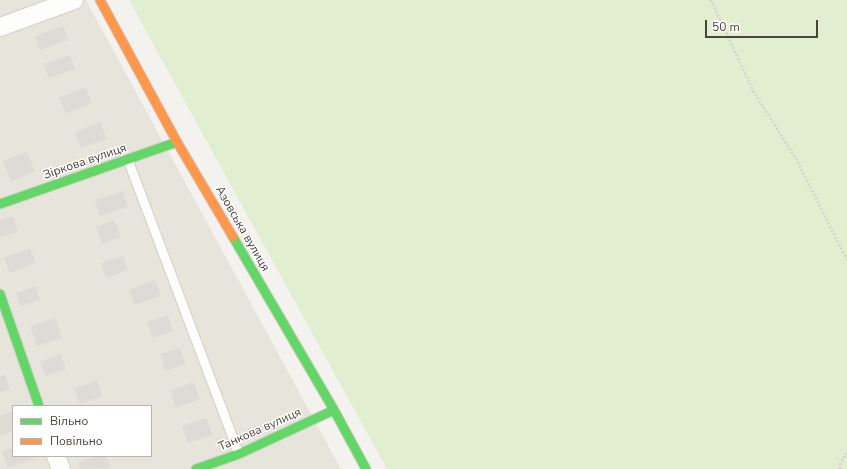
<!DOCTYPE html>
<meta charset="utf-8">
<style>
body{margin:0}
#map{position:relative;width:847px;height:469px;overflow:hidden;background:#f4f2ee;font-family:"Nunito Sans",sans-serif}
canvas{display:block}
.legend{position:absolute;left:12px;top:405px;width:140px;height:52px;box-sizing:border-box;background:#fff;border:1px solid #b7b4b0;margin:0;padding:5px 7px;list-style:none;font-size:12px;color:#4b4439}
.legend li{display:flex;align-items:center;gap:8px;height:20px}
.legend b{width:20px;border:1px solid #b7b4b0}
.scale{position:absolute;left:705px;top:20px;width:113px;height:18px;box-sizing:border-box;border:2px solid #4b4439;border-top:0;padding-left:5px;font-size:12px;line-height:14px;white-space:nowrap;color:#4b4439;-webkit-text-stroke:3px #fff;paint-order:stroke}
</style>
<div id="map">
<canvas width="847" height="469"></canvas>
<ul class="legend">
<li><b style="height:5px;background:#63d668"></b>Вільно</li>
<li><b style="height:5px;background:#ff974d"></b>Повільно</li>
</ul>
<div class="scale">50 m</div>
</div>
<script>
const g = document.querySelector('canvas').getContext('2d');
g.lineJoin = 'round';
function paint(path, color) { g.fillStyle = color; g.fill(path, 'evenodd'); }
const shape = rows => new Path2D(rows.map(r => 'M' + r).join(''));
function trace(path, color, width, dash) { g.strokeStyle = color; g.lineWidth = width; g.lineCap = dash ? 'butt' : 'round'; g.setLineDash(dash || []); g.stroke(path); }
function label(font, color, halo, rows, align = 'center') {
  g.font = font + ' "Nunito Sans",sans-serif'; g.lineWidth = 3; g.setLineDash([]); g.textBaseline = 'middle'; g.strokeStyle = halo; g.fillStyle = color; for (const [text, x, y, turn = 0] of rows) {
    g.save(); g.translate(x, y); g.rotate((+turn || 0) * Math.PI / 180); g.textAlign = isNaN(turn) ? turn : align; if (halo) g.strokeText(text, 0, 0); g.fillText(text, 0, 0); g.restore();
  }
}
const residential = shape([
 [0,0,86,0,341,469,0,469],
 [13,406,151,406,151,456,13,456]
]);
const green = shape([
 [129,0,847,0,847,469,387,469]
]);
const building = shape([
 [63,26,68,40,40,50,35,36],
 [70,55,75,69,49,78,44,64],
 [85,87,92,103,66,114,59,98],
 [100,122,107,139,81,148,75,132],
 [27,152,35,172,11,181,3,161],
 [123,191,128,207,100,216,95,200],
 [13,216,18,232,0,237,0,220],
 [114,220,121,237,102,244,96,227],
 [30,248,36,263,10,273,4,258],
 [123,256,128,270,106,278,101,263],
 [155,280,161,296,135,305,129,290],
 [35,286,40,300,21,306,16,293],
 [168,315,173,331,153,338,147,322],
 [55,318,62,338,37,346,30,326],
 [180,348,185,364,165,371,160,354],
 [60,354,66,369,46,376,40,362],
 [5,375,10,389,0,393,0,376],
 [97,380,102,396,80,404,74,389],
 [193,382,200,399,176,408,170,391],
 [13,411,13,431,0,436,0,416],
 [206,418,212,435,188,443,182,426],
 [13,448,13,456,33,456,34,459,8,468,2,451],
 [96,456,106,456,110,468,81,469,78,463]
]);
const path = shape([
 [711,0,753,91,796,159,847,260],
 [840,469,840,464,847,453]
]);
const lane = shape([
 [128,160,239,454]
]);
const street = shape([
 [0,27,74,0],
 [56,456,61,469]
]);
const fast = shape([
 [0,204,177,142],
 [233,237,334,410,366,469],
 [0,294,39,406],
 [196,469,239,454,334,410]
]);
const slow = shape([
 [100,0,177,142,233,237]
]);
const streetNames = [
 ["Зіркова вулиця",85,162,-19],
 ["Азовська вулиця",242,229,60],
 ["Танкова вулиця",260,430,-24]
];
paint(residential, '#e7e4dc');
paint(green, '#e1eecf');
paint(building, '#dedbd6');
trace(lane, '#d2d0cb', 11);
trace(street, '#d2d0cb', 20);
trace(fast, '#d3cfc5', 11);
trace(slow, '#d3cfc5', 11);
trace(path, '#d3d2cc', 2.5, [2, 2]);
trace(lane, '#fdfdfc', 9);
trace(street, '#fdfdfc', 18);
trace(fast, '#63d668', 9);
trace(slow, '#ff974d', 9);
label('12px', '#4b4439', '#fff', streetNames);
</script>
